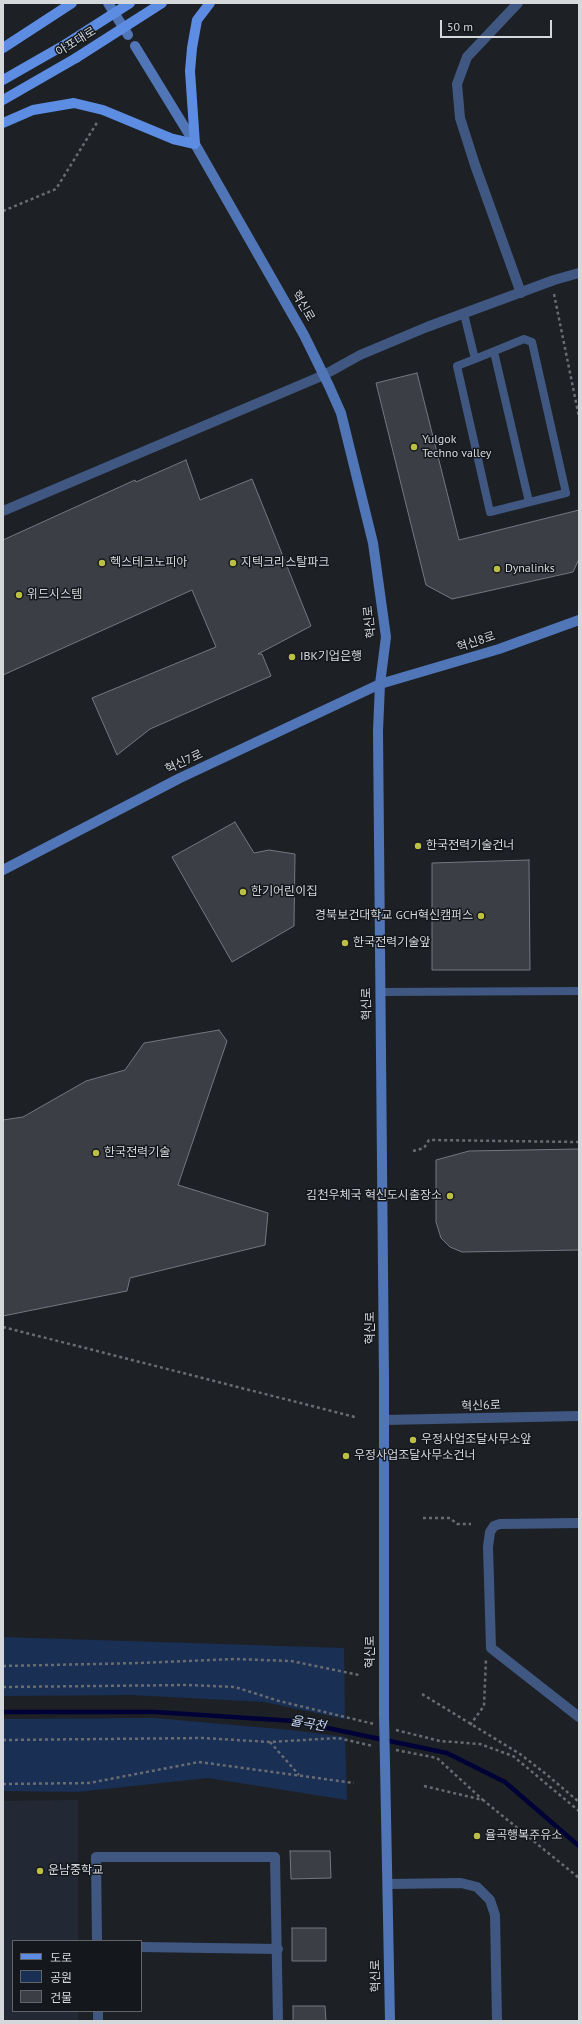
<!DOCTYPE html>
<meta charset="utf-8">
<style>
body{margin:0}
#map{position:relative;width:582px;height:2024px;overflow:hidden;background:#1d2126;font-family:"PT Sans","Noto Sans KR",sans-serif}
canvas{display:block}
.frame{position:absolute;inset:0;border:4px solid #d5d8db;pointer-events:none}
.legend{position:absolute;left:12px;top:1940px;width:130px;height:72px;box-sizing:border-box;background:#14171c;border:1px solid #616468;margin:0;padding:5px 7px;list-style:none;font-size:12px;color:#d5d8db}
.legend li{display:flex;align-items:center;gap:8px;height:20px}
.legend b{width:20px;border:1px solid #616468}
.scale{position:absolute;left:440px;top:20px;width:112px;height:18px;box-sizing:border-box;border:2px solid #d5d8db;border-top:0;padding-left:5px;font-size:12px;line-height:14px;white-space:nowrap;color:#d5d8db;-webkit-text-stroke:3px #14171c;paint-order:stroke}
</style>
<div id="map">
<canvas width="582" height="2024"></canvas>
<div class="frame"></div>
<ul class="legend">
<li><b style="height:5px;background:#5d8de3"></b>도로</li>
<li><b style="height:11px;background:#1a2f54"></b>공원</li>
<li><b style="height:11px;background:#3b3e44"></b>건물</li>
</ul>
<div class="scale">50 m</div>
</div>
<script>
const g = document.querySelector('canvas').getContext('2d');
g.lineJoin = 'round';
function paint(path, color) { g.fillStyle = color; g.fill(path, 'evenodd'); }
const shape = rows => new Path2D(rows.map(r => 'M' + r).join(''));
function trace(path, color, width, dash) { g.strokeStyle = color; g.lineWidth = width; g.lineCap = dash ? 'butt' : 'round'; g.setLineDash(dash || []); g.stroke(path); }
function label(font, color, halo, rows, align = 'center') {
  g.font = font + ' "PT Sans","Noto Sans KR",sans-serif'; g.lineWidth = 3; g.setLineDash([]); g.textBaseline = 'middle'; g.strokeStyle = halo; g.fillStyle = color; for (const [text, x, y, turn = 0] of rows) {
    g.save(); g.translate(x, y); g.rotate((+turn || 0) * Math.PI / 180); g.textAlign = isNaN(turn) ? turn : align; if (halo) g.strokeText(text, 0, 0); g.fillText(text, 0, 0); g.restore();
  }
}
const built = shape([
 [78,1800,78,1941,13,1941,13,2011,78,2011,78,2021,3,2021,3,1801]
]);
const green = shape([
 [3,1637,344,1648,345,1719,264,1702,132,1695,3,1696],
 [154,1718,291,1730,345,1737,347,1800,208,1778,77,1792,3,1791,3,1719]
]);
const stream = shape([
 [3,1712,155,1712,294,1721,447,1753,505,1782,579,1846]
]);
const building = shape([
 [417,373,459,540,579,510,579,559,573,572,452,599,426,585,376,383,417,373],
 [186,460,200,500,252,479,311,626,258,654,262,654,271,676,150,729,117,755,92,698,216,647,192,590,3,675,3,540,135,480,136,482,186,460],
 [235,822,254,853,269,850,295,854,294,926,232,962,172,857,235,822],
 [529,860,530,970,432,970,432,863,529,860],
 [219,1030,227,1041,178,1185,268,1213,265,1245,130,1278,127,1291,3,1316,3,1120,23,1117,86,1081,125,1070,144,1043,219,1030],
 [579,1149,579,1250,462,1252,450,1247,441,1238,436,1222,436,1160,469,1151,579,1149],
 [290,1851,330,1851,331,1878,291,1879,290,1851],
 [292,1928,326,1928,326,1961,292,1961,292,1928],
 [293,2006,325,2006,326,2021,293,2021,293,2006]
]);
const path = shape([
 [3,211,56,189,98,121],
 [554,294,579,417],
 [413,1151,424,1148,429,1140,579,1142],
 [3,1327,355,1417],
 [423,1518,450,1518,457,1524,471,1524],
 [3,1666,140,1663,235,1659,291,1661,359,1675],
 [3,1687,188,1685,235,1687,279,1701,374,1724],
 [422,1694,520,1754,546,1774,579,1802],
 [470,1725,484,1706,486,1659],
 [396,1730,440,1741,480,1744,513,1756,579,1811],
 [3,1740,203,1738,270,1742,338,1738,373,1746],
 [270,1742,299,1775],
 [396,1750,437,1758,483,1800],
 [3,1784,89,1783,199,1762,354,1783],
 [424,1786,483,1800,579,1878]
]);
const lane = shape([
 [464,314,475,359,457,366,490,512,566,493,532,342,524,339,475,359],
 [494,352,529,502],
 [380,992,579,991]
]);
const street = shape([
 [518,3,467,57,457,84,460,118,475,165,521,293],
 [3,511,324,375,360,355,427,327,554,280,579,273],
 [384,1420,579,1416],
 [579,1523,500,1524,494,1526,490,1532,488,1547,491,1648,579,1717],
 [388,1884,461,1883,477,1887,490,1900,495,1915,497,2021],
 [97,1941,96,1857,275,1857,278,2021],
 [141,1947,278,1949],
 [98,2011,98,2021]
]);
const secondary = shape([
 [108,3,128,35],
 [135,46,195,144,304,335,329,386,341,413,373,543,386,637,380,684,378,731,384,1378,384,1715],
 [3,870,180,778,380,684,499,649,579,620],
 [385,1764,390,2021]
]);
const primary = shape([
 [3,48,72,3],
 [3,80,66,44],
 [3,100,76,58],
 [3,123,33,110,74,103,103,110,173,139,195,144,190,71,192,48,197,20,210,3]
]);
const secondaryBridge = shape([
 [384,1715,385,1764]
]);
const primaryBridge = shape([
 [66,44,130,3],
 [76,58,162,3]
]);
const markers = [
 [414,447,4,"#bbc044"],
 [102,563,4,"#bbc044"],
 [233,563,4,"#bbc044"],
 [497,569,4,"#bbc044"],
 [19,595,4,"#bbc044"],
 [292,657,4,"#bbc044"],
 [418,846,4,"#bbc044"],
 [243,892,4,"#bbc044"],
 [481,916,4,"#bbc044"],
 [345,943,4,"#bbc044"],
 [96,1153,4,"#bbc044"],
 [450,1196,4,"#bbc044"],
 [413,1440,4,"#bbc044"],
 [346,1456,4,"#bbc044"],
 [477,1836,4,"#bbc044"],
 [40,1871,4,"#bbc044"]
];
const streetNames = [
 ["아포대로",76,42,-32],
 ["혁신로",303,306,60],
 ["혁신로",370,622,-96],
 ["혁신8로",476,642,-18],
 ["혁신7로",184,762,-25],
 ["혁신로",367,1004,-91],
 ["혁신로",371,1328,-90],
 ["혁신6로",481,1406,-2],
 ["혁신로",371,1652,-90],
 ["혁신로",376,1976,-91]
];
const poiNames = [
 ["Yulgok",422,440],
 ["Techno valley",422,454],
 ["헥스테크노피아",110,563],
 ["지텍크리스탈파크",241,563],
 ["Dynalinks",505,569],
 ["위드시스템",27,595],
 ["IBK기업은행",300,657],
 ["한국전력기술건너",426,846],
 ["한기어린이집",251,892],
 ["경북보건대학교 GCH혁신캠퍼스",473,916,"right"],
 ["한국전력기술앞",353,943],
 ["한국전력기술",104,1153],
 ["김천우체국 혁신도시출장소",442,1196,"right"],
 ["우정사업조달사무소앞",421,1440],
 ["우정사업조달사무소건너",354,1456],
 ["율곡행복주유소",485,1836],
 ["운남중학교",48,1871]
];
const waterNames = [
 ["율곡천",308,1724,10]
];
paint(built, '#232934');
paint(green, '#1a2f54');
trace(stream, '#000136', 4.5);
paint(building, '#3b3e44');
trace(building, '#74787f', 1);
trace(path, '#696c71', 2.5, [3, 3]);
trace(lane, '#405881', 8);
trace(street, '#405881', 10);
trace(secondary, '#5176b8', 10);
trace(primary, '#5d8de3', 10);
trace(secondaryBridge, '#5176b8', 10);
trace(primaryBridge, '#5d8de3', 10);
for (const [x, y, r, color] of markers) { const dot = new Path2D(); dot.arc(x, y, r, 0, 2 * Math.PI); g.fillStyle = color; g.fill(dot); trace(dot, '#14171c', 1.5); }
label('12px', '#d5d8db', '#14171c', streetNames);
label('12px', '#d5d8db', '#14171c', poiNames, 'left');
label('italic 13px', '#c5d9fc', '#14171c', waterNames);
</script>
